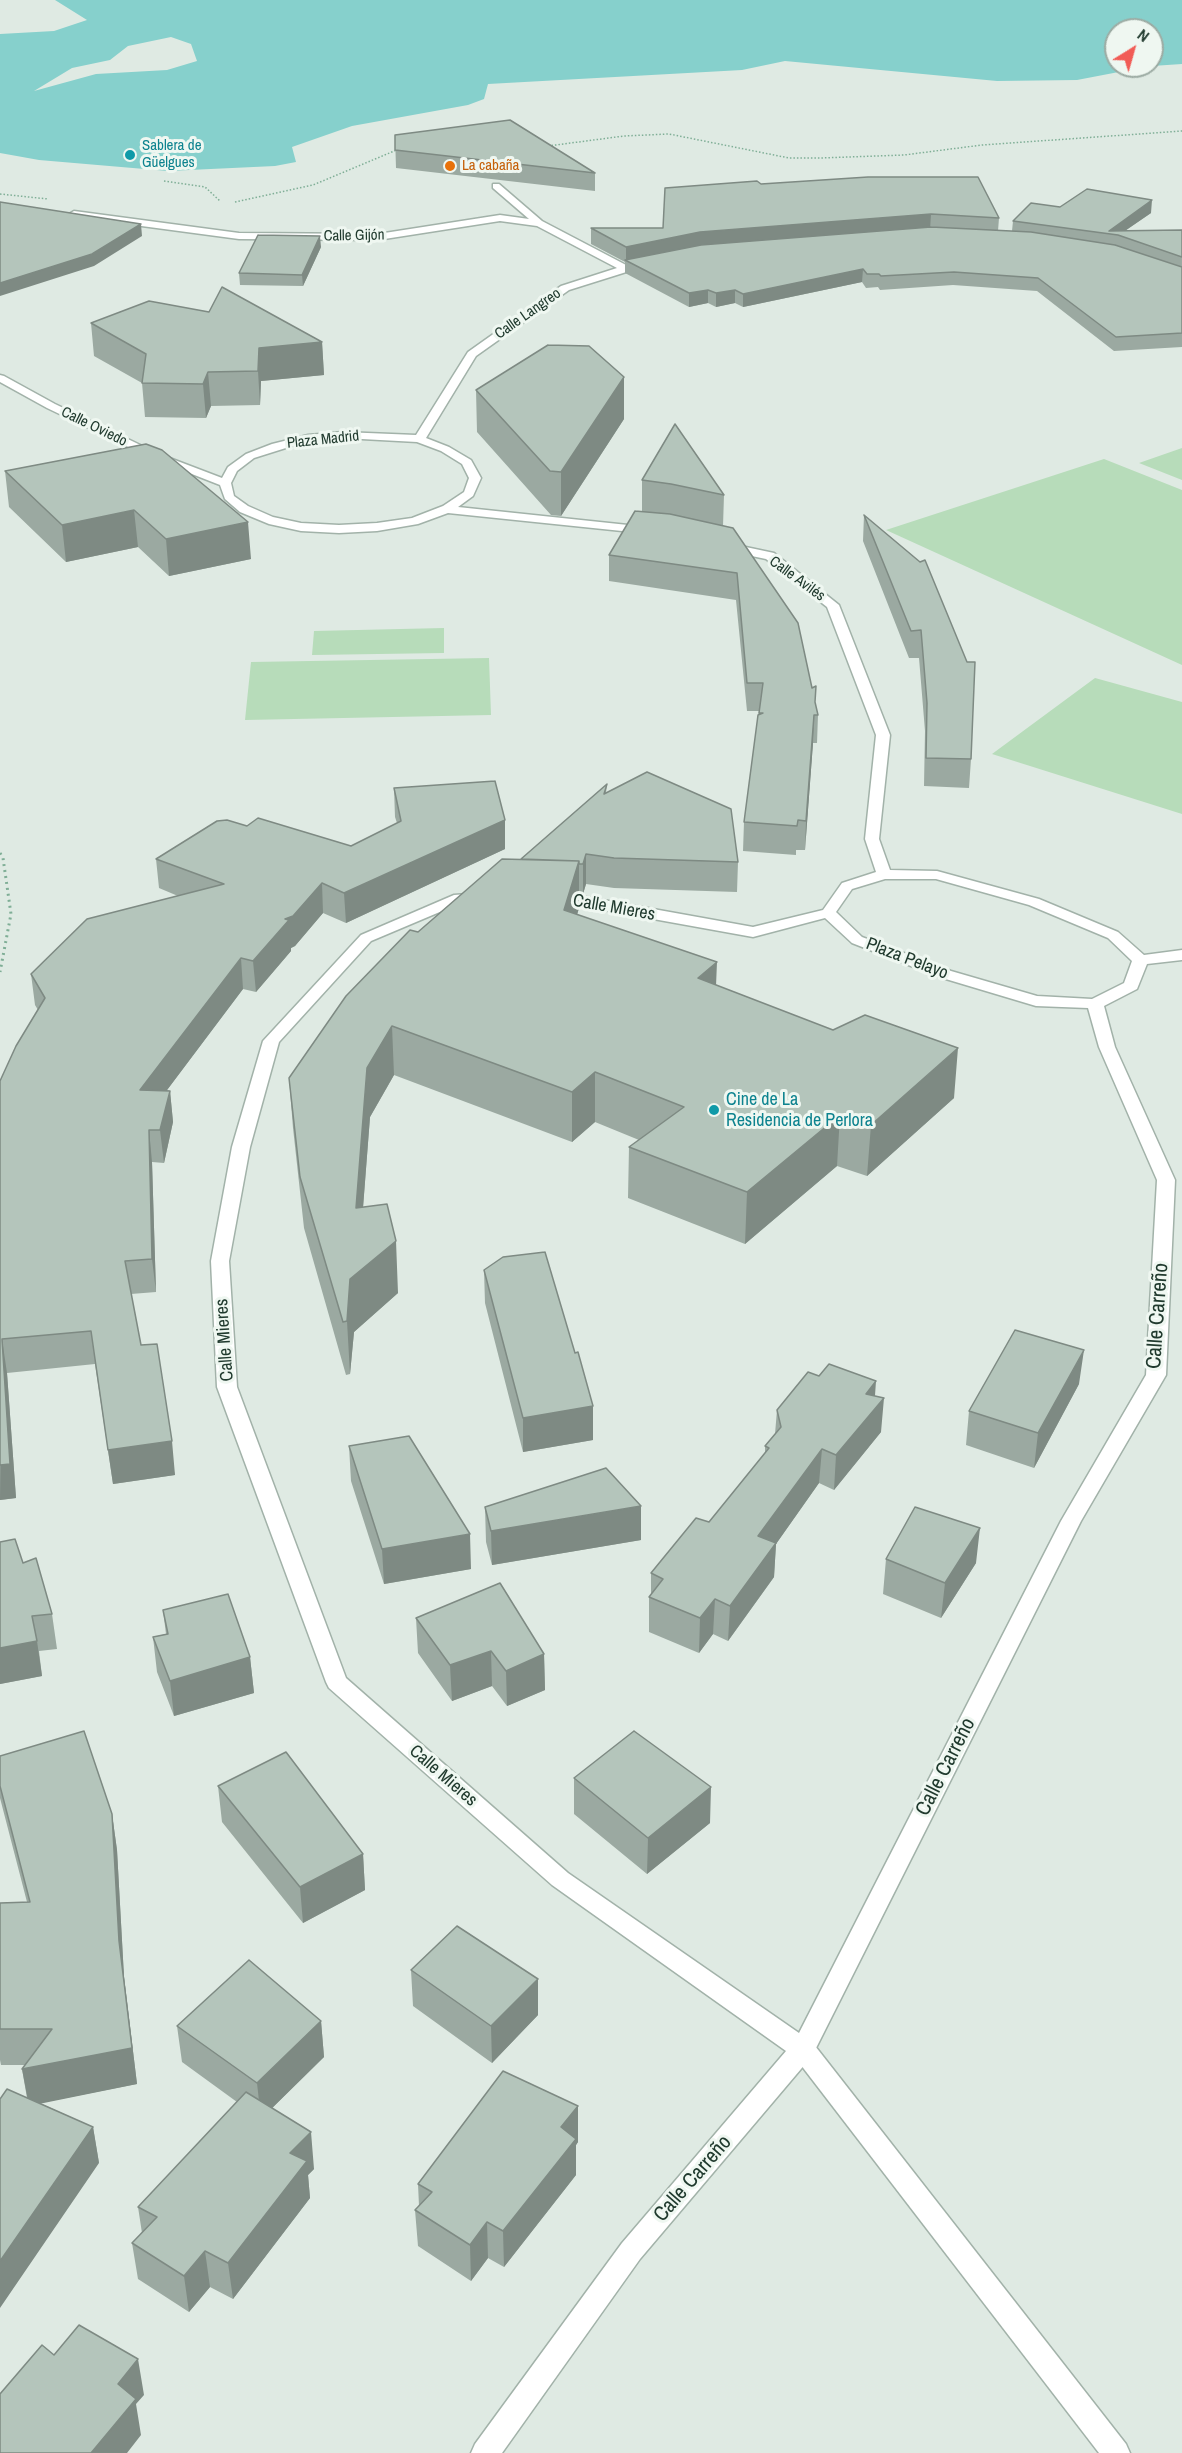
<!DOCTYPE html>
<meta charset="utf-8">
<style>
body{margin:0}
#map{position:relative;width:1182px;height:2453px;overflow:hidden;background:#dfeae3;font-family:"Archivo Narrow",sans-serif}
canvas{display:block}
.north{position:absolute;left:1104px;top:18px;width:60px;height:60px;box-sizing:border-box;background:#eff7f1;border:2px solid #9caba3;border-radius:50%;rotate:37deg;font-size:16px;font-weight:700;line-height:24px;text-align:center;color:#203a2e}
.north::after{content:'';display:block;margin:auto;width:21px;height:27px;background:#f15c56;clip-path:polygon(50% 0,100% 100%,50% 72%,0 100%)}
</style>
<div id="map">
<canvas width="1182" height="2453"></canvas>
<div class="north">N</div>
</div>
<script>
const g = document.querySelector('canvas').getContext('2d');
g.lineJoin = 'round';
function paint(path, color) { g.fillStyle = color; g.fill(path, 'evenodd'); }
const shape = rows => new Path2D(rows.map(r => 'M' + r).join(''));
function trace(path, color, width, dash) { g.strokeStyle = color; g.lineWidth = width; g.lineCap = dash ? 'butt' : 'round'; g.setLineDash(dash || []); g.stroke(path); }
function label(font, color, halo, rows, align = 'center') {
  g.font = font + ' "Archivo Narrow",sans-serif'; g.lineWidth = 6; g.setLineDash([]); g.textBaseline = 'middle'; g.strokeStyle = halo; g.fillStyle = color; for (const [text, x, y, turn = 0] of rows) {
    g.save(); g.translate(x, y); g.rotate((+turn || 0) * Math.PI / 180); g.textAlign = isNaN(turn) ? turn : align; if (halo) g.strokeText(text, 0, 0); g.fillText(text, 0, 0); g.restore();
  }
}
const green = shape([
 [1182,448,1182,480,1139,463],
 [1104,459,1182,490,1182,665,886,530],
 [444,628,444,653,312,655,314,631],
 [489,658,491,715,245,720,251,662],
 [1095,678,1182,702,1182,814,992,754]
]);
const water = shape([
 [55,0,1182,0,1182,64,1152,66,1152,30,1116,30,1116,66,1150,66,1077,80,997,81,785,61,742,70,488,84,484,99,468,105,352,126,292,147,296,162,275,166,168,171,39,160,0,153,0,34,54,31,87,20],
 [171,37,191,44,197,61,167,70,96,74,34,91,72,68,110,60,128,46]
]);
const pathFar1 = shape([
 [548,146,624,136,669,134,789,158,821,158,904,155,982,145,1182,131],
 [164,181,205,187,220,201],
 [0,194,48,199],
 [235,202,313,185,399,149]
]);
const path = shape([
 [0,853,3,858,11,914,0,972]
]);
const lane = shape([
 [803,2039,812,2042,1126,2444,1130,2453,1099,2453,794,2056,790,2049,794,2042,803,2039]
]);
const street = shape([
 [493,184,499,184,542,221,626,265,650,260,655,263,569,290,476,356,426,438,449,447,471,460,481,478,473,496,458,507,647,527,651,528,651,534,448,513,418,524,377,531,339,533,301,531,269,524,240,512,225,499,220,485,151,458,47,408,0,382,0,375,4,376,55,404,159,454,222,478,228,467,246,454,272,444,308,435,343,432,416,435,468,352,561,286,617,268,537,226,500,221,378,240,239,239,74,217,69,214,74,211,239,233,378,234,500,215,529,219,493,188,493,184],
 [343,438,417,442,441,451,462,464,469,478,464,492,443,506,412,518,377,523,339,525,301,523,273,517,248,506,234,496,231,483,237,471,254,458,308,441,343,438],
 [727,543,774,553,839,605,890,735,879,839,890,870,937,871,1039,899,1118,932,1144,955,1182,950,1182,960,1147,964,1137,989,1104,1006,1115,1047,1175,1180,1166,1375,1081,1521,812,2056,640,2259,502,2453,471,2453,475,2444,622,2243,786,2051,552,1885,329,1688,326,1682,217,1387,211,1261,232,1147,263,1041,361,935,454,895,481,893,489,898,481,903,461,903,371,941,279,1042,250,1147,229,1261,237,1387,346,1678,568,1873,799,2033,1061,1521,1146,1375,1157,1180,1099,1047,1088,1008,1036,1006,939,977,852,943,825,918,753,937,570,904,556,904,548,899,556,894,570,894,753,927,823,910,842,883,876,872,865,839,876,735,827,607,766,559,723,550,721,547,727,543],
 [885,879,936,879,1029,905,1108,938,1132,961,1124,983,1092,999,1037,996,951,971,862,937,836,912,852,889,885,879]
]);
const wall = shape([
 [395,135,595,173,595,191,396,168],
 [761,184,999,218,998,231,1012,231,1013,221,1060,207,1151,213,1126,230,1182,230,1182,347,1114,351,1037,291,953,285,880,290,878,287,866,288,862,282,743,307,735,303,716,307,708,303,689,307,625,273,625,262,591,244,591,228,663,228],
 [321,247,303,286,240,285,239,273],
 [91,323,322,342,324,375,261,381,260,405,211,406,206,418,145,417,142,383,94,356],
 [476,390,624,419,561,516,551,515,477,432],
 [675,424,724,495,723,526,815,703,818,715,817,743,813,743,805,850,796,850,796,855,743,851,744,822,759,711,747,711,736,600,609,581,609,555,642,511,642,480],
 [146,444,251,559,169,576,138,547,66,562,9,507,5,471],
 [864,515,920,562,971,759,969,788,924,786,925,731,919,658,909,658,863,541],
 [607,784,606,793,738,862,737,892,614,888,586,884,583,894,579,893,579,908,577,914,716,985,954,1098,867,1176,837,1166,745,1244,628,1198,629,1147,639,1140,595,1122,572,1142,394,1075,370,1117,363,1207,398,1293,354,1332,350,1374,346,1375,304,1228,293,1128,289,1078,418,932,521,859],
 [394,788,505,820,505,849,346,923,323,913,295,946,291,948,291,951,256,992,243,989,167,1090,170,1091,173,1122,164,1163,152,1162,156,1292,131,1294,141,1345,175,1475,113,1484,95,1364,7,1373,16,1498,0,1500,0,1081,38,1010,35,1005,31,974,178,896,159,888,156,859,247,826,351,846,397,823,395,817],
 [484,1270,575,1353,593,1406,593,1440,523,1452,485,1303],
 [1079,1384,1034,1468,966,1445,969,1411],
 [875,1396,881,1432,834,1490,819,1483,776,1544,774,1577,728,1641,713,1634,699,1653,649,1632,649,1597,651,1595,651,1573,709,1522,765,1453,765,1446,775,1434,777,1410],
 [349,1446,471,1569,384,1584,351,1481],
 [485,1507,641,1540,492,1565,486,1542],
 [0,1542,23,1563,52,1614,57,1649,39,1651,42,1676,0,1684],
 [886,1559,976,1563,941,1618,883,1594],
 [163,1610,250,1657,254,1693,174,1716,157,1672,153,1637,166,1634],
 [416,1618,544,1654,545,1690,507,1706,492,1686,452,1701,418,1653],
 [0,1756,112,1814,117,1850,124,1977,137,2084,40,2103,93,2127,99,2163,27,2098,22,2069,25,2065,1,2065,0,2060,0,1903,27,1902,0,1798],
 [574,1778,710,1823,647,1874,574,1814],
 [218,1786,363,1854,365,1890,303,1923,222,1822],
 [411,1970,538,1979,538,2015,492,2063,413,2006],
 [321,2021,324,2057,272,2108,314,2169,308,2175,310,2198,233,2299,210,2287,189,2312,138,2279,132,2243,142,2233,138,2207,237,2102,182,2062,177,2026],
 [578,2106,578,2142,576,2145,576,2175,504,2267,488,2258,471,2281,418,2246,415,2210,419,2206,418,2184]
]);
const shadedWall = shape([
 [1152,200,1151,213,1119,235,1109,231],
 [931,214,930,230,626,260,626,247,700,232],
 [141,224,142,236,94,266,0,296,0,283],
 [320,236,321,247,303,286,302,275],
 [863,269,862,282,743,307,743,294],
 [708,290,708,303,689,307,689,293],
 [735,290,735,303,716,307,716,293],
 [322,342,324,375,261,381,260,405,258,371,259,348],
 [208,372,211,406,206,418,203,384],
 [624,377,624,419,561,516,561,472],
 [134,510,138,547,66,562,62,525],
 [248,522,251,559,169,576,166,539],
 [814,715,813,743,805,850,806,821],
 [505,820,505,849,346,923,344,893],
 [586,854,586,884,583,894,583,864],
 [579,861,579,908,565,958,564,910],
 [322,883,323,913,295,946,291,948,291,951,256,992,253,961,285,919],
 [241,958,243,989,143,1122,140,1090],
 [717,962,715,1010,698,978],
 [392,1026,394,1075,370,1117,359,1260,356,1208,367,1068],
 [958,1048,954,1098,867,1176,871,1125],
 [595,1072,595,1122,572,1142,572,1092],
 [170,1091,173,1122,164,1163,160,1130],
 [840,1115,837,1166,745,1244,747,1192],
 [149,1130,152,1162,156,1292,152,1259],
 [396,1241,398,1293,354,1332,350,1374,347,1321,350,1279],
 [2,1339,7,1373,16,1498,0,1500],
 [1084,1350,1079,1384,1034,1468,1038,1433],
 [876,1381,874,1410,884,1398,881,1432,834,1490,836,1455,866,1394],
 [593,1406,593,1440,523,1452,523,1418],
 [172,1441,175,1475,113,1484,108,1450],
 [822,1449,819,1483,776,1544,774,1577,728,1641,730,1606,758,1536],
 [641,1506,641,1540,492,1565,491,1531],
 [980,1528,976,1563,941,1618,945,1583],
 [470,1534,471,1569,384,1584,382,1549],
 [715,1599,713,1634,699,1653,700,1618],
 [37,1641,42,1676,0,1684,0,1648],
 [491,1651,492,1686,452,1701,450,1665],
 [544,1654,545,1690,507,1706,506,1671],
 [250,1657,254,1693,174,1716,170,1681],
 [711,1787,710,1823,647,1874,648,1838],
 [112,1814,117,1850,124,1977,137,2084,29,2106,22,2069,119,1941],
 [363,1854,365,1890,303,1923,300,1887],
 [538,1979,538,2015,492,2063,491,2026],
 [321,2021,324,2057,261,2119,257,2083],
 [578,2106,578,2142,576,2145,576,2175,504,2267,503,2231,561,2127],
 [93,2127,99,2163,0,2308,0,2261],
 [311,2132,314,2169,308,2175,310,2198,233,2299,228,2263,290,2153],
 [487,2222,488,2258,471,2281,470,2245],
 [205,2251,210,2287,189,2312,184,2276],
 [138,2359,144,2395,136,2404,141,2435,127,2453,91,2453,118,2384]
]);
const building = shape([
 [510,120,595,173,395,150,395,135,510,120],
 [868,177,978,177,999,218,931,214,700,232,626,247,591,228,663,228,665,188,757,181,761,184,868,177],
 [1087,189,1152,200,1109,231,1182,230,1182,257,1118,235,1013,221,1031,203,1060,207,1087,189],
 [0,202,141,224,92,254,0,283,0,202],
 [931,227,1031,232,1115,245,1182,267,1182,333,1116,337,1038,278,954,272,881,276,879,274,867,274,863,269,743,294,735,290,716,293,708,290,689,293,625,260,701,245,931,227],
 [258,235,320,236,302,275,239,273,258,235],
 [222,287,322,342,259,348,258,371,208,372,203,384,142,383,146,354,91,323,149,301,209,312,222,287],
 [548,345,589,346,624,377,561,472,550,471,476,390,548,345],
 [675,424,724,495,671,484,642,480,675,424],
 [146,444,162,450,248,522,166,539,134,510,62,525,5,471,146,444],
 [635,511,670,514,733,528,798,623,812,688,816,686,815,702,818,715,814,715,806,821,798,820,797,826,744,822,758,715,763,713,759,713,763,683,747,683,737,573,609,555,635,511],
 [864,515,920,562,925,560,967,662,975,662,971,759,926,758,927,703,921,630,911,631,864,515],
 [647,772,731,809,738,862,614,858,586,854,583,864,579,864,579,861,521,859,607,784,604,794,647,772],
 [495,781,505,820,344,893,322,883,293,916,285,919,289,920,253,961,241,958,140,1090,170,1091,160,1130,149,1130,152,1259,125,1261,141,1345,157,1344,172,1441,108,1450,91,1331,2,1339,10,1464,0,1465,0,1081,16,1046,45,998,31,974,87,919,224,884,156,859,217,821,227,820,247,826,258,818,351,846,401,821,394,788,495,781],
 [502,859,579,861,564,910,717,962,698,978,833,1030,865,1015,958,1048,871,1125,840,1115,747,1192,629,1147,684,1107,595,1072,572,1092,392,1026,367,1068,356,1208,387,1204,396,1241,350,1279,347,1321,343,1322,300,1177,289,1078,346,996,410,930,418,932,502,859],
 [545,1252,575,1353,578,1352,593,1406,523,1418,484,1270,503,1257,545,1252],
 [1015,1330,1084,1350,1038,1433,969,1411,1015,1330],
 [829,1364,876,1381,866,1394,884,1398,836,1455,822,1449,758,1536,776,1543,730,1606,715,1599,700,1618,649,1597,663,1579,651,1573,696,1518,709,1522,769,1448,765,1446,781,1427,777,1410,808,1372,819,1376,829,1364],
 [409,1436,470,1534,382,1549,349,1446,409,1436],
 [606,1468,641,1506,491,1531,485,1507,606,1468],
 [915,1507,980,1528,945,1583,886,1559,915,1507],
 [15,1539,23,1563,36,1558,52,1614,32,1616,37,1641,0,1648,0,1542,15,1539],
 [500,1583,544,1654,506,1671,491,1651,450,1665,416,1618,500,1583],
 [228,1594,250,1657,170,1681,153,1637,168,1634,163,1610,228,1594],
 [84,1731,112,1814,119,1941,132,2048,22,2069,52,2029,0,2029,0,1903,30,1902,0,1786,0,1756,84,1731],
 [634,1731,711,1787,648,1838,574,1778,634,1731],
 [286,1752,363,1854,300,1887,218,1786,286,1752],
 [457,1926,538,1979,491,2026,411,1970,457,1926],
 [249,1960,321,2021,257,2083,177,2026,249,1960],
 [503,2071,578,2106,561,2127,576,2139,503,2231,487,2222,470,2245,415,2210,432,2192,418,2184,503,2071],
 [7,2089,93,2127,0,2261,0,2099,7,2089],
 [246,2092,311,2132,290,2153,307,2161,228,2263,205,2251,184,2276,132,2243,157,2217,138,2207,246,2092],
 [79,2325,138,2359,118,2384,136,2399,91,2453,0,2453,0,2394,42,2345,54,2355,79,2325]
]);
const markers = [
 [130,155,6,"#0f9aa8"],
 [450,166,6,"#e8710a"],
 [714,1110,6,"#0f9aa8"]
];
const farCulturenames = [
 ["Sablera de",142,146],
 ["Güelgues",142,163]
];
const farFoodnames = [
 ["La cabaña",462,166]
];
const farStreetnames = [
 ["Calle Gijón",354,236,-1],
 ["Calle Langreo",528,314,-35],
 ["Calle Oviedo",94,427,26],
 ["Plaza Madrid",323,440,-6],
 ["Calle Avilés",797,579,36]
];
const streetNames = [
 ["Calle Mieres",614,908,10],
 ["Plaza Pelayo",907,959,21],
 ["Calle Mieres",225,1340,-94],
 ["Calle Mieres",443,1776,41]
];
const cultureNames = [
 ["Cine de La",726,1100],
 ["Residencia de Perlora",726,1121]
];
const nearStreetnames = [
 ["Calle Carreño",1158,1316,-86],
 ["Calle Carreño",946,1767,-63],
 ["Calle Carreño",693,2179,-49]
];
paint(green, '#b7dcba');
paint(water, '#86d0cc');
trace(lane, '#a2b2a9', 3);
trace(street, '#a2b2a9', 3);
trace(pathFar1, '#7fae96', 1.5, [1.5, 2]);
trace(path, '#7fae96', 3, [2, 4]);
paint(lane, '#fff');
paint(street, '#fff');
paint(wall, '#9ba9a1');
paint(shadedWall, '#7e8a83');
paint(building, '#b4c5bb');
trace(building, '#7e8a83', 1.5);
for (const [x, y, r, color] of markers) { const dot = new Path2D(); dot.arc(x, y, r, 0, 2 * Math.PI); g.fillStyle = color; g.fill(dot); trace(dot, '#eff7f1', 2); }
label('15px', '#0d838f', '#eff7f1', farCulturenames, 'left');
label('15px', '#c56008', '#eff7f1', farFoodnames, 'left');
label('15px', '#203a2e', '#eff7f1', farStreetnames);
label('18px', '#203a2e', '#eff7f1', streetNames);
label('18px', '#0d838f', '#eff7f1', cultureNames, 'left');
label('21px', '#203a2e', '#eff7f1', nearStreetnames);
</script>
